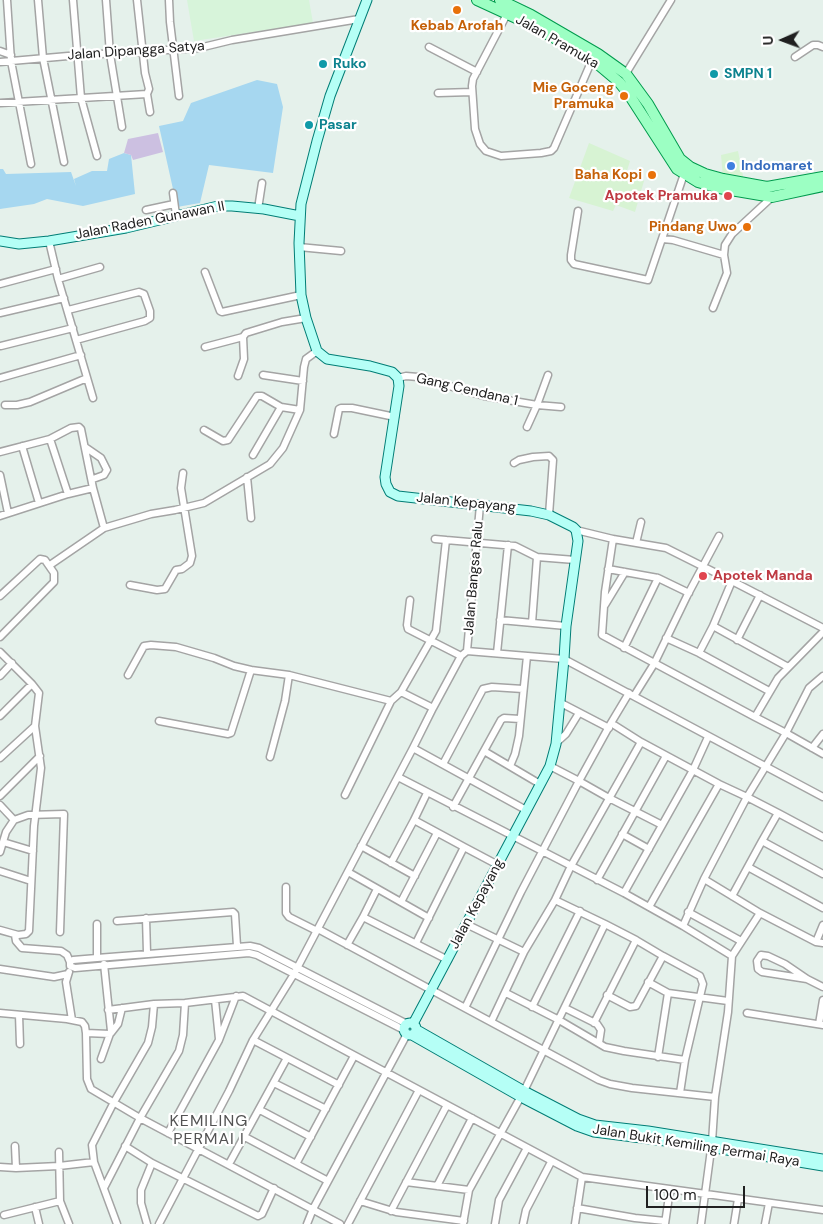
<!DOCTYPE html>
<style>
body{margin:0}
#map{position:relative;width:823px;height:1224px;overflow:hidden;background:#e5f1eb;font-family:"DM Sans",sans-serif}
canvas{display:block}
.north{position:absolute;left:758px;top:15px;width:50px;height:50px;-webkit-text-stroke:4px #fff;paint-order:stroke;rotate:268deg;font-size:14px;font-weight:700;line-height:20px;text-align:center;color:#202020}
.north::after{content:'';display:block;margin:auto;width:18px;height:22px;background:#202020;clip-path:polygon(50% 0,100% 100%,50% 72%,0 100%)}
.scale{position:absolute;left:646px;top:1186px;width:99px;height:22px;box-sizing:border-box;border:2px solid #202020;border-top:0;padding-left:6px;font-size:15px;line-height:18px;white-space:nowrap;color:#202020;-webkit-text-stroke:4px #fff;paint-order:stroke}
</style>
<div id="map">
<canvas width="823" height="1224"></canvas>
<div class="north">U</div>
<div class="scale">100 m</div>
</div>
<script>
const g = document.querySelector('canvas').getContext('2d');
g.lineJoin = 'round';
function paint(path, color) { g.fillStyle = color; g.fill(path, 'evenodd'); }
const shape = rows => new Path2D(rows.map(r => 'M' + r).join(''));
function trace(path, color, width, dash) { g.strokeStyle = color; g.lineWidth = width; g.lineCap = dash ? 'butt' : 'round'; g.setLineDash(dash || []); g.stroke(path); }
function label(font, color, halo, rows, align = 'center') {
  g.font = font + ' "DM Sans",sans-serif'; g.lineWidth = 4.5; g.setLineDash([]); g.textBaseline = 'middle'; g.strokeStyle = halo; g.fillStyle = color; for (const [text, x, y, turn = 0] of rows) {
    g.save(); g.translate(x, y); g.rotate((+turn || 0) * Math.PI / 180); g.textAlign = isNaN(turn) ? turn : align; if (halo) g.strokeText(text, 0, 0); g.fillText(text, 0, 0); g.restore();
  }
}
const commercial = shape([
 [589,143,630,161,626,174,644,181,635,212,616,205,613,211,569,198],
 [738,151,744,181,723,178,721,155]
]);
const military = shape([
 [187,0,309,0,313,23,194,41]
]);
const grass = shape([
 [257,80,277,84,283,107,273,173,209,165,200,203,177,207,159,126,183,121,191,103],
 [124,153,131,155,135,194,83,206,47,199,34,204,0,209,0,169,3,169,6,174,71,172,76,186,74,179,92,171,107,171,109,159]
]);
const wetland = shape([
 [158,133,163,152,133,160,131,155,124,153,128,139]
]);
const street = shape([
 [7,0,11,61,31,164],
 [38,0,43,58,64,162],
 [73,0,81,98,97,156],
 [106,0,110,54,122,127],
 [169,0,170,22,179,96],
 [507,14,473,79,472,86,475,129,480,144,486,151,501,156,541,153,551,151,554,148,592,60],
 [429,47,477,72],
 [0,51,11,55],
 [795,57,813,45,818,45,823,47],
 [0,62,68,56,199,48,232,40,359,19],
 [625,75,671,0],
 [438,93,472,92],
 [147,94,150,112],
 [0,103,147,94,149,89,145,73,137,0],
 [173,193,176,215],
 [258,209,262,183],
 [146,210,174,204],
 [578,211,571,255,571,260,574,264,648,280,684,174],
 [663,239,673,240,724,255],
 [49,241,58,279,93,398],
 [299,247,341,251],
 [205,272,220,311,222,312,301,295],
 [58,279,100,267],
 [0,284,56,269],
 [713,308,727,273,724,255,725,245,732,234,772,197],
 [68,310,139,292,144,294,150,311,150,318,145,321,76,340],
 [0,313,64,298],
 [1,346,73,328],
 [205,347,243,337,246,333,282,322,306,318],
 [263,375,303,381],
 [548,375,537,405,561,407],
 [238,376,244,359,243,337],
 [0,378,81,355],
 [398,378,406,376,418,377,484,396,537,405,527,427],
 [5,405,17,405,30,402,87,378],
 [204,430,223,441,228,440,257,396,262,396,281,407,300,410],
 [334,434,339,409,341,408,352,408,395,417],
 [50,439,68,494],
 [22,446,39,503],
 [85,447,101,458,107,470,104,475,93,479],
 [0,452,50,439,71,428,79,427,81,429,93,488],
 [253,455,281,407],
 [514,463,519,460,533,457,549,456,553,460,549,515],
 [0,475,8,513],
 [247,477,251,518],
 [0,516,68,494,93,488,104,528],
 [576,530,613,539],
 [446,540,515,546,537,557,575,560],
 [636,543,641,522],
 [50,565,104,528,151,514,175,510,204,503,270,464,283,448,300,410,304,367,306,359,317,351],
 [608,569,658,578],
 [732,581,823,628],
 [130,585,157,590,165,589,176,570,182,569,190,563,192,556,181,488,183,473],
 [0,596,40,559,45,560,54,573,54,582,0,637],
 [410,600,407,625,408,629,461,656],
 [605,605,625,572],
 [500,620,566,626],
 [532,623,537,557],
 [713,626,732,581,666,548,613,539,605,592,602,635,755,717],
 [823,632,778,678,755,717,786,733,747,797,778,813,762,841,823,874],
 [666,638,699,653,769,691],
 [737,640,760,595],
 [624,648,658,578,689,593],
 [467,651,480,505],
 [0,652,32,684,39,693,35,726,41,768,34,826,29,931,26,934,18,935,0,930],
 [497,653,508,545],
 [699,653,713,626,788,667],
 [128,675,144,646,151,645,176,647,214,658,234,666,251,670],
 [0,676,12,663],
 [823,676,809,688,786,733,823,754],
 [401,692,436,631,446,540,435,539],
 [634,696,654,664,687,596,719,536],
 [559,702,609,728],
 [0,716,32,684],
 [159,721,228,734,231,733,251,670,289,675,391,701,401,692,433,708],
 [611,723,579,781,609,798,662,825],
 [556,743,566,734,579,713],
 [413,748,526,810],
 [812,748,823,734],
 [484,751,540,784],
 [270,757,285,701,289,675],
 [0,758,35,726],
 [443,764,483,689,492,687,523,689],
 [510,766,515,754,519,736,527,656],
 [398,777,624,893,683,926,732,956],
 [345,795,391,701],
 [0,796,40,756],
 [0,805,14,820],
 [453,807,501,720,504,718,520,719],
 [778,813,823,837],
 [414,820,427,793],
 [622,834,649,849],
 [3,842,33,851],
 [361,846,415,876],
 [464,847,498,865],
 [0,852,6,832,14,820,28,815,64,814,60,932],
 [391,863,414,820,464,847,416,943],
 [748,867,823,908],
 [0,871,31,881],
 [348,872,429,918],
 [704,879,760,913],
 [597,880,666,756],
 [286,887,286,913,289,917,317,931],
 [624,893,693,770,641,742,611,723,629,693],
 [732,896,762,841],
 [555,900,571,866,641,742],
 [401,902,437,833],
 [649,907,719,784],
 [688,912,741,941],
 [363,917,377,889],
 [146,918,147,953],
 [117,921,233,912,235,914,237,946],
 [97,924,97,958],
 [466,924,524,952],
 [605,924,636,940],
 [683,926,704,879,747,797,719,784,693,770,708,737],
 [318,929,599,1080,610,1084,632,1088,715,1097],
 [15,935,16,941,22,948,61,951,67,955,70,962],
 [816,942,823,925],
 [347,945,363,917,448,960],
 [0,969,54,977,68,974],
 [69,972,66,982,72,1020],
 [807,979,762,972,758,969,757,961,761,955,768,956,785,964,807,979,823,987],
 [648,982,668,993,658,1057],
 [506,993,559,1020,605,1047,624,1051,685,1060],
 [668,993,728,1001],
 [607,995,630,1007,636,1006,663,956,700,976,703,984,685,1060,680,1093],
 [215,1000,219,1039],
 [532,1007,580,911],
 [465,1008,521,892,579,781,550,766],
 [565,1008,597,1024,601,1030,599,1043],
 [108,1010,154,1004,185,1003,243,996,582,1177,823,1210],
 [0,1013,67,1019,82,1022,85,1026,86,1033,87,1079,91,1089,140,1118,340,1224],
 [747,1013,823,1025],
 [19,1015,20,1044],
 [594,1023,636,940,663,956],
 [819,1024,823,1000],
 [404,1030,257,955,249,953,75,968,70,966,70,962,73,960,97,958,250,946,259,948,407,1024],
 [86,1033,110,1034],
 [111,1033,118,1024,122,1008],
 [253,1040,339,1085],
 [101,1059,111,1031,104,964],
 [274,1083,326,1109],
 [260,1110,311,1137],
 [168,1133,219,1040,236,996],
 [245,1137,328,1181],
 [15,1146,16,1168],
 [125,1146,152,1163,258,1216,262,1214,274,1188],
 [229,1164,287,1058],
 [296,1164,354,1056],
 [0,1167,16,1168,59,1166,94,1162],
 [406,1182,469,1190],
 [437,1186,472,1118],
 [104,1188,140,1118,179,1051,183,1035,185,1003],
 [60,1201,69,1224],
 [360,1201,396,1212,464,1221],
 [35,1207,39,1224],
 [577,1208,635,1218,665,1221],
 [391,1211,447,1105],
 [4,1215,60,1201,59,1152],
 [117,1224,94,1162,92,1145,114,1102,148,1043,152,1027,154,1004],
 [147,1224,141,1203,141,1190,152,1163],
 [159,1224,229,1091,253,1040,294,974,413,748,433,708,461,656,467,651,564,659,823,797],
 [307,1224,313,1209,407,1034],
 [348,1224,419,1090],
 [463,1224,469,1190,524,1091,605,924,555,900,524,952,491,1022],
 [495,1224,499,1200,527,1148],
 [523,1224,526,1210,551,1162],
 [575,1224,582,1177],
 [665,1224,670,1189],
 [701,1224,712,1142,715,1097,728,1012,732,956,760,913,816,942,823,943],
 [734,1224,738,1199],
 [765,1224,769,1203]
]);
const secondary = shape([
 [367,0,330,96,317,141,301,204,299,243,301,295,306,318,317,351,327,359,370,366,392,372,398,378,399,386,385,477,386,484,390,492,398,496,531,511,549,515,573,527,576,530,578,541,566,626,564,659,556,744,550,766,413,1024],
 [0,241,19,244,49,241,126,228,218,206,232,206,264,209,300,216],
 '404 1029a6 6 0 1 1 12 0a6 6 0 1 1-12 0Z',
 [417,1030,524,1091,578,1119,595,1125,648,1131,823,1159],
 [412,1035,521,1097,577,1126,594,1132,697,1145,823,1166]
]);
const primary = shape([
 [477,0,527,23,569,46,600,66,619,82,628,93,677,169,698,182,719,188,772,197,823,186],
 [500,0,531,15,598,54,626,74,648,104,680,159,690,167,705,174,723,179,767,187,823,177]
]);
const markers = [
 [457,10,5,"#e8710a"],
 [323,64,5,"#0f9aa8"],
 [714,74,5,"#0f9aa8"],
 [624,96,5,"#e8710a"],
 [309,125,5,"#0f9aa8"],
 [731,166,5,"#3f7fe0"],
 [652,175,5,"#e8710a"],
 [728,196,5,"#e0444e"],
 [747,227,5,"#e8710a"],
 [703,576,5,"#e0444e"]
];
const foodNames = [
 ["Kebab Arofah",457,26,"center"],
 ["Mie Goceng",614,88],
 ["Pramuka",614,104],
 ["Baha Kopi",642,175],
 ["Pindang Uwo",737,227]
];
const streetNames = [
 ["Jalan Pramuka",557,42,30],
 ["Jalan Dipangga Satya",136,51,-4],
 ["Jalan Raden Gunawan II",150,221,-11],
 ["Gang Cendana 1",467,390,13],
 ["Jalan Kepayang",466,503,6],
 ["Jalan Bangsa Ralu",474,578,-85],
 ["Jalan Kepayang",477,904,-62],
 ["Jalan Bukit Kemiling Permai Raya",696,1146,9]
];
const cultureNames = [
 ["Ruko",333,64],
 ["SMPN 1",724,74],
 ["Pasar",319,125]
];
const shopNames = [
 ["Indomaret",741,166]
];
const healthNames = [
 ["Apotek Pramuka",718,196],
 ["Apotek Manda",713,576,"left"]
];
const quarterNames = [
 ["KEMILING",209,1122],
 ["PERMAI I",209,1140]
];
paint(commercial, '#d7f3d3');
paint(military, '#d7f4da');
paint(grass, '#a6d7f0');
paint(wetland, '#ccc0e1');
trace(street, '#a4a4a4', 9);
trace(secondary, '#007d75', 11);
trace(primary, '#009b4d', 12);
trace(street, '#fff', 6);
trace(secondary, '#b5fff6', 9);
trace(primary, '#9cffc3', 10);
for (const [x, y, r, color] of markers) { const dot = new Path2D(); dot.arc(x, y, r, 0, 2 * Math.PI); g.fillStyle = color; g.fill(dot); trace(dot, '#fff', 2); }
label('bold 14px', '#c56008', '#fff', foodNames, 'right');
label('14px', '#202020', '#fff', streetNames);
label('bold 14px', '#0d838f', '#fff', cultureNames, 'left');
label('bold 14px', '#366cbe', '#fff', shopNames, 'left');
label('bold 14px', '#be3a42', '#fff', healthNames, 'right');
g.letterSpacing = '1px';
label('16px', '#535353', '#fff', quarterNames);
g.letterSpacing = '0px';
</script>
